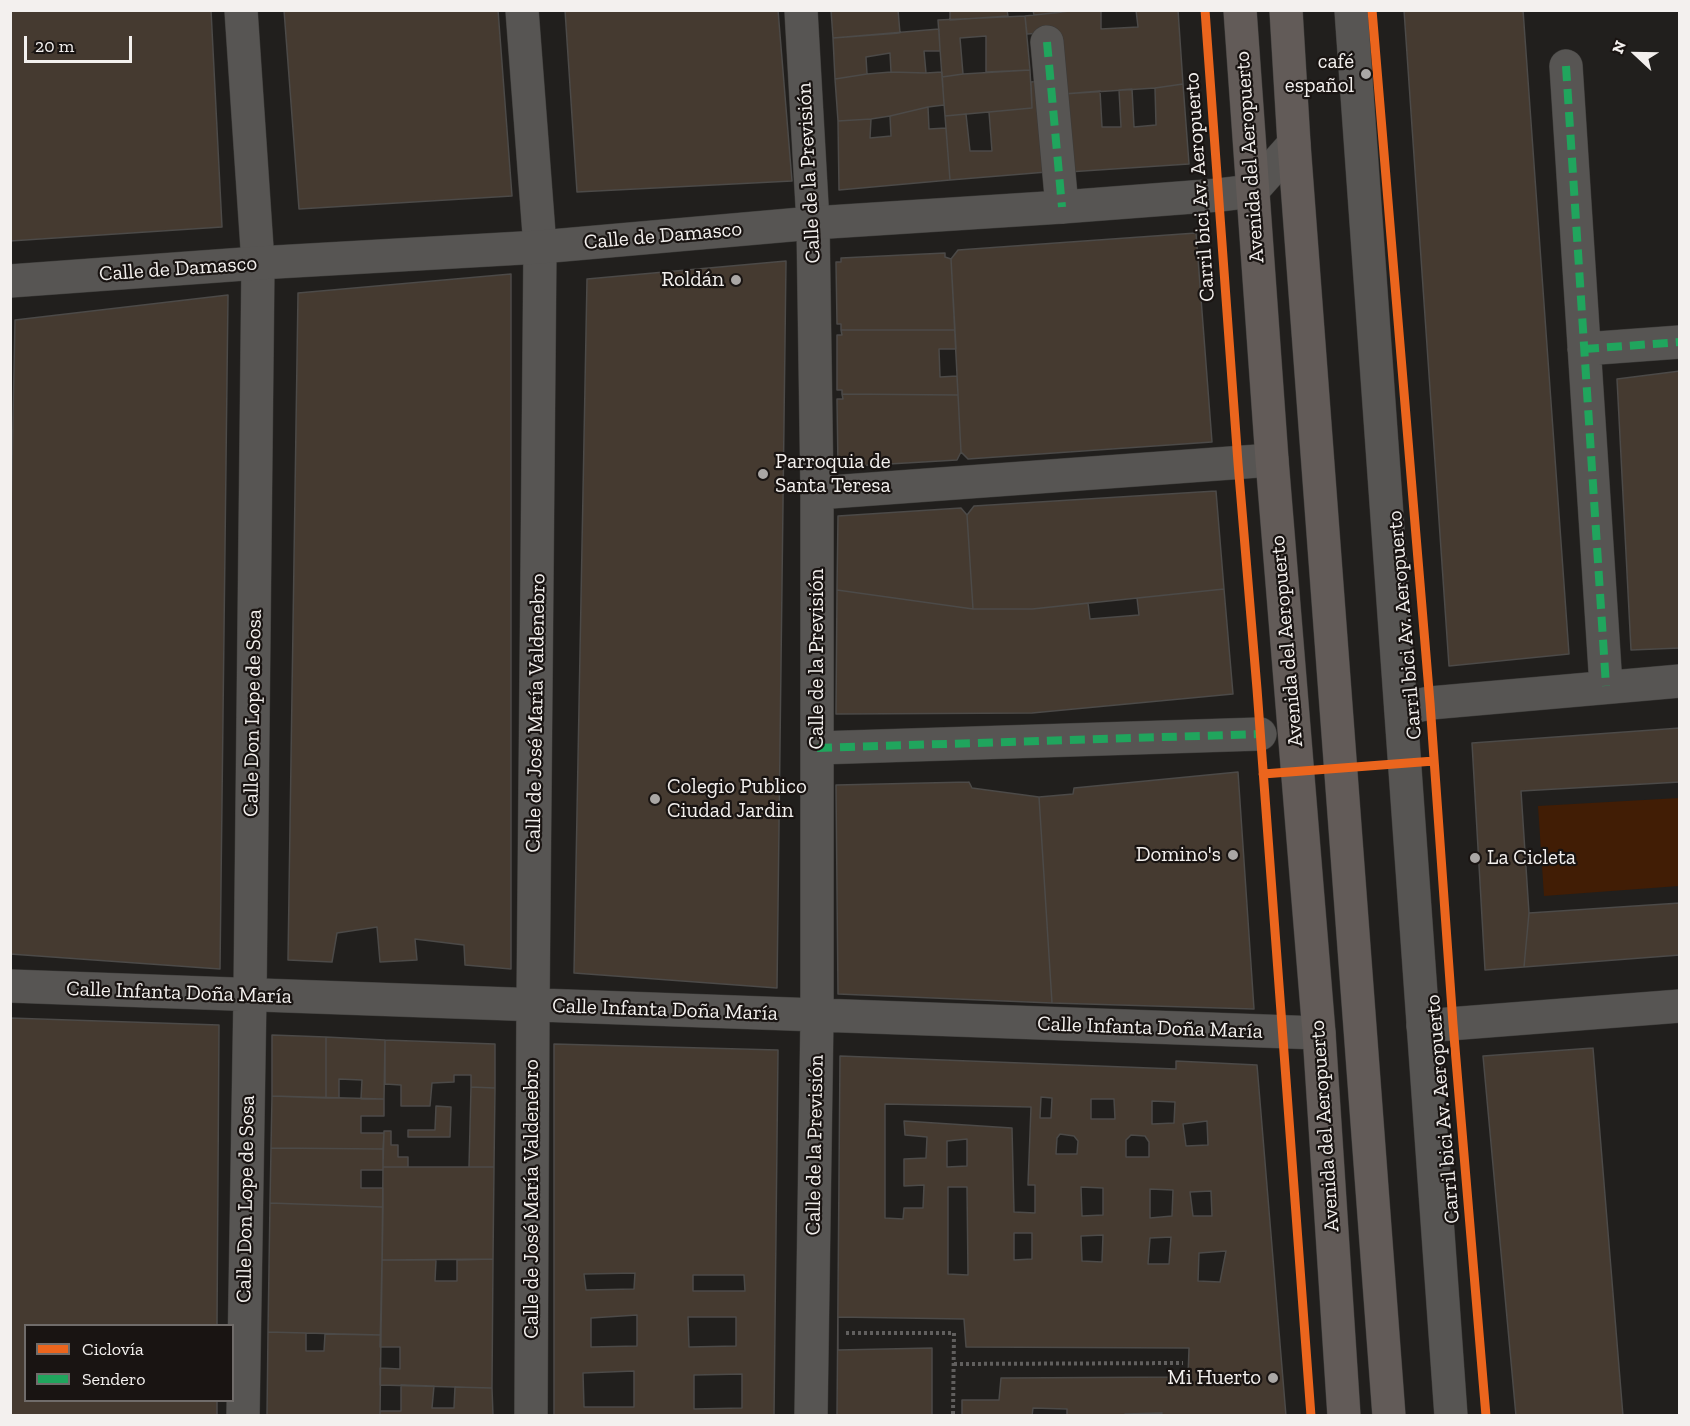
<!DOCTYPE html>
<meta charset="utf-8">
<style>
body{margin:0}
#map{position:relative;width:1690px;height:1426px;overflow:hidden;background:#211f1d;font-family:"Zilla Slab",serif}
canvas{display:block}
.frame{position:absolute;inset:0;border:12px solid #f3f0ee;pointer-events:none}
.legend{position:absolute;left:24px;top:1324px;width:210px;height:78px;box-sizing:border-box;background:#191412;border:2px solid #706c6a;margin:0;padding:8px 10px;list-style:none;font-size:18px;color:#f3f0ee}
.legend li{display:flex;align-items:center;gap:12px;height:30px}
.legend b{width:30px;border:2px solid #706c6a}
.north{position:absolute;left:1606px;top:24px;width:60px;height:60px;-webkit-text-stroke:4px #191412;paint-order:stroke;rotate:292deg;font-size:16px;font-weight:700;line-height:24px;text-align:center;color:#f3f0ee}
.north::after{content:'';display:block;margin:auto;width:21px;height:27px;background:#f3f0ee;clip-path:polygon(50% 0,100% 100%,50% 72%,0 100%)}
.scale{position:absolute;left:24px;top:36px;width:108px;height:27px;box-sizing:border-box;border:3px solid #f3f0ee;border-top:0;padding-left:8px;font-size:18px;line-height:21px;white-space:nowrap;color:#f3f0ee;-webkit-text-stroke:4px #191412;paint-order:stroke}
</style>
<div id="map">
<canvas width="1690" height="1426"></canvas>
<div class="frame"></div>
<ul class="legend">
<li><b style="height:8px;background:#eb651d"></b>Ciclovía</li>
<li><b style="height:8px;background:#20a55d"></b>Sendero</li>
</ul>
<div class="north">N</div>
<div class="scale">20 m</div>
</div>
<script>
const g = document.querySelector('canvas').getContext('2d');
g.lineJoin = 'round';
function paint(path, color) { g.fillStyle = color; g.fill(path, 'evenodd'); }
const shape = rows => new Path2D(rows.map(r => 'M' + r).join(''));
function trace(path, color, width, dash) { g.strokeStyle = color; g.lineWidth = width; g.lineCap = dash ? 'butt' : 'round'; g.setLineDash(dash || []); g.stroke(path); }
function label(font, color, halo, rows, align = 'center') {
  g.font = font + ' "Zilla Slab",serif'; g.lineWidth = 4.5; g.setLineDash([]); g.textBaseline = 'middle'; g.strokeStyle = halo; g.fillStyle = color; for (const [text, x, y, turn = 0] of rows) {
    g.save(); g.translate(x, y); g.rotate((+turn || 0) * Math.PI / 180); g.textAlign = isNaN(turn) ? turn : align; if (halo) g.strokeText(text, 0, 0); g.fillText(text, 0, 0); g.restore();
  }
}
const green = shape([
 [1679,798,1679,886,1544,896,1538,806]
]);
const building = shape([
 [10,10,211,10,222,227,10,241,10,10],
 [284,10,498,10,512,196,299,209,284,10],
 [565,10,778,10,792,181,577,192,565,10],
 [831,10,898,10,900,33,833,38,831,10],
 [950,10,1007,10,1008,16,950,20,950,10],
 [1033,10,1062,10,1063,12,1034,15,1033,10],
 [1079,10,1101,10,1101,29,1138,27,1136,10,1178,10,1183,84,1155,88,1063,94,1058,32,1027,34,1025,16,1079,10],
 [1404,10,1523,10,1569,654,1449,666,1404,10],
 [1025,16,1030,70,986,72,986,36,960,38,963,74,942,77,938,20,1025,16],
 [939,29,940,51,924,51,926,73,891,72,890,53,866,57,867,74,835,79,833,38,939,29],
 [1030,70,1032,108,945,116,942,77,963,74,1030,70],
 [891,72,926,73,942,72,944,105,928,107,890,116,871,119,838,121,835,79,867,74,891,72],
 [1041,81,1047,172,950,180,945,116,966,114,970,151,992,151,989,112,1032,108,1031,82,1041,81],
 [1183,84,1189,164,1068,172,1063,94,1100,91,1102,127,1121,127,1119,90,1132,89,1134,127,1156,125,1155,88,1183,84],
 [928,107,929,129,946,128,950,180,839,190,838,121,871,119,870,138,891,136,890,116,928,107],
 [1196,233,1212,442,968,459,961,452,951,259,958,250,1196,233],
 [945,253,945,257,951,259,955,330,841,330,841,324,837,324,836,262,841,262,841,258,945,253],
 [786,261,777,988,574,973,587,279,786,261],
 [511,274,511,969,465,965,464,945,415,939,417,960,380,962,377,927,337,933,332,962,288,960,298,293,511,274],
 [228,295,220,969,10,954,10,564,15,320,228,295],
 [841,330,955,330,956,349,939,349,940,377,957,376,958,395,842,394,842,390,837,390,837,335,842,335,841,330],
 [1680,371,1680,648,1631,650,1617,379,1680,371],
 [842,394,958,395,961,452,957,460,838,467,837,399,843,399,842,394],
 [1216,491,1224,589,1032,609,973,609,967,515,974,506,1216,491],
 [961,508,967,515,973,609,837,590,838,516,961,508],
 [1224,589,1233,694,1032,713,836,714,837,590,973,609,1032,609,1088,603,1090,619,1139,615,1137,598,1224,589],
 [1680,728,1680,782,1521,791,1529,913,1524,967,1485,970,1472,743,1680,728],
 [1238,772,1254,1009,1052,1003,1039,797,1073,794,1074,788,1238,772],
 [969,782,972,788,1039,797,1052,1003,838,994,836,785,969,782],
 [1680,903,1680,955,1524,967,1529,913,1680,903],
 [10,1018,219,1025,217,1326,26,1326,26,1400,217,1400,217,1416,10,1416,10,1018],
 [272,1035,326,1037,326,1098,272,1096,272,1035],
 [326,1037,385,1040,384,1099,361,1099,362,1080,339,1079,339,1098,326,1098,326,1037],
 [385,1040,495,1044,495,1088,471,1087,471,1075,454,1075,454,1082,432,1083,430,1106,401,1106,401,1085,385,1084,385,1040],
 [554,1044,778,1050,774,1416,554,1416,554,1044],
 [635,1273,634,1289,586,1290,584,1274,635,1273],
 [693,1275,744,1275,745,1291,693,1291,693,1275],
 [637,1315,637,1346,591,1347,591,1318,637,1315],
 [688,1317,736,1317,736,1346,689,1347,688,1317],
 [634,1371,634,1407,584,1407,583,1373,634,1371],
 [742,1374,742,1408,694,1409,694,1375,742,1374],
 [1593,1048,1623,1416,1516,1416,1483,1056,1593,1048],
 [840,1056,1176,1069,1176,1061,1257,1065,1286,1416,1161,1416,1162,1413,1125,1414,1125,1416,1067,1416,1067,1409,1033,1408,1032,1416,962,1416,962,1400,999,1400,1001,1378,1188,1377,1189,1348,966,1347,964,1319,838,1317,838,1350,932,1348,932,1416,837,1416,840,1056],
 [1041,1097,1052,1098,1051,1118,1040,1118,1041,1097],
 [1091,1099,1114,1099,1115,1119,1091,1119,1091,1099],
 [1152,1101,1175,1102,1174,1123,1152,1124,1152,1101],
 [885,1104,1031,1107,1028,1185,1035,1185,1035,1213,1014,1212,1012,1128,904,1121,905,1135,927,1137,926,1158,904,1159,904,1186,924,1185,923,1208,904,1208,903,1219,885,1218,885,1104],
 [1207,1121,1208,1145,1186,1146,1183,1124,1207,1121],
 [1060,1134,1074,1136,1078,1141,1077,1154,1056,1154,1057,1138,1060,1134],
 [1131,1135,1145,1136,1149,1142,1149,1157,1126,1157,1126,1140,1131,1135],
 [967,1139,967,1166,947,1167,947,1141,967,1139],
 [948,1187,967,1187,968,1275,948,1274,948,1187],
 [1081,1187,1103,1188,1103,1215,1082,1216,1081,1187],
 [1150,1189,1173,1190,1172,1216,1150,1218,1150,1189],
 [1211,1191,1212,1216,1193,1216,1190,1192,1211,1191],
 [1014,1233,1032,1233,1032,1259,1014,1260,1014,1233],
 [1103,1235,1102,1262,1082,1261,1081,1236,1103,1235],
 [1171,1237,1169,1264,1148,1264,1150,1238,1171,1237],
 [1226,1251,1220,1282,1198,1281,1199,1253,1226,1251],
 [471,1087,495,1088,494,1167,469,1167,471,1087],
 [272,1096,384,1099,384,1116,361,1116,361,1133,384,1133,383,1149,271,1148,272,1096],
 [436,1106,451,1107,450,1137,408,1137,408,1130,435,1130,436,1106],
 [384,1131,391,1131,391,1145,398,1145,398,1157,408,1157,408,1167,383,1167,384,1131],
 [271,1148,383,1149,383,1170,361,1170,361,1188,383,1188,383,1207,270,1203,271,1148],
 [383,1167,494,1167,493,1259,382,1260,383,1167],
 [270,1203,383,1207,381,1335,268,1332,270,1203],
 [493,1259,492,1388,380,1385,380,1368,400,1369,400,1347,380,1347,382,1260,436,1260,435,1281,457,1281,457,1260,493,1259],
 [268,1332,306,1333,306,1351,324,1351,325,1334,381,1335,380,1416,267,1416,268,1332],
 [401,1385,434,1386,432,1408,454,1408,455,1387,492,1388,493,1416,380,1416,380,1411,401,1411,401,1385]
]);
const path = shape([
 [846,1333,954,1333,953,1416],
 [954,1364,1183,1363]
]);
const street = shape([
 [241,10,258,263,250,995,243,1416],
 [522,10,540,247,533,1005,531,1416],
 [801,10,813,223,817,493,817,1016,811,1416],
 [1047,42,1062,207],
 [1566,66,1606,686],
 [1584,349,1680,342],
 [817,493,1272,460],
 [1401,709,1430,703,1680,681],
 [817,748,1260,734],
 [10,986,1319,1033],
 [1423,1026,1680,1006]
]);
const secondary = shape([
 [1351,10,1451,1416],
 [10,281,258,263,540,247,813,223,1062,207,1219,195,1252,191,1294,144]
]);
const primary = shape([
 [1240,10,1272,460,1319,1033,1344,1416],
 [1286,10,1294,144,1389,1416]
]);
const quiet = shape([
 [1047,42,1062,207],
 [1566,66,1606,686],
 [1584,349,1680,342],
 [817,748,1260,734]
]);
const cycleway = shape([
 [1205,10,1238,463,1257,689,1311,1416],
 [1372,10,1430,703,1453,1024,1486,1416],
 [1263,774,1434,761]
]);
const markers = [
 [1366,74,6,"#aaa7a5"],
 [736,280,6,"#aaa7a5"],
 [763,474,6,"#aaa7a5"],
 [655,799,6,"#aaa7a5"],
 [1233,855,6,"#aaa7a5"],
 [1475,858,6,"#aaa7a5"],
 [1273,1378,6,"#aaa7a5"]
];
const poiNames = [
 ["café",1354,62],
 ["español",1354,86],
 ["Roldán",724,280],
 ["Parroquia de",775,462,"left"],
 ["Santa Teresa",775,486,"left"],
 ["Colegio Publico",667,787,"left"],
 ["Ciudad Jardin",667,811,"left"],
 ["Domino's",1221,855],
 ["La Cicleta",1487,858,"left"],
 ["Mi Huerto",1261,1378]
];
const streetNames = [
 ["Avenida del Aeropuerto",1250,157,-94],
 ["Calle de la Previsión",809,173,-93],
 ["Carril bici Av. Aeropuerto",1200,187,-94],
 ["Calle de Damasco",663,236,-5],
 ["Calle de Damasco",178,269,-4],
 ["Carril bici Av. Aeropuerto",1405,625,-95],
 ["Avenida del Aeropuerto",1287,641,-95],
 ["Calle de la Previsión",817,659,-90],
 ["Calle Don Lope de Sosa",253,713,-89],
 ["Calle de José María Valdenebro",536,713,-89],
 ["Calle Infanta Doña María",179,993,2],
 ["Calle Infanta Doña María",665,1010,2],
 ["Calle Infanta Doña María",1150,1028,2],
 ["Carril bici Av. Aeropuerto",1443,1109,-95],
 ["Avenida del Aeropuerto",1325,1126,-94],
 ["Calle de la Previsión",815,1145,-89],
 ["Calle Don Lope de Sosa",246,1199,-89],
 ["Calle de José María Valdenebro",532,1199,-90]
];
paint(green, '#411d05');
paint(building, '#453a30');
trace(building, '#4c4a48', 1.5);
trace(street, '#3c3b39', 34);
trace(secondary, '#3c3b39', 34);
trace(primary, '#3c3b39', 34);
trace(path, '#615f5e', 4, [3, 3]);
trace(street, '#575553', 33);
trace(secondary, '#575553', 33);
trace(primary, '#625b58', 33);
trace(quiet, '#20a55d', 8, [15, 8]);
trace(cycleway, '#eb651d', 9);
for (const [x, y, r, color] of markers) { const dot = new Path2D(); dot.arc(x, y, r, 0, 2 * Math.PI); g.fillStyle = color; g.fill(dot); trace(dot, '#191412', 2); }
label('21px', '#f3f0ee', '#191412', poiNames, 'right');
label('21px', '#f3f0ee', '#191412', streetNames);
</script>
